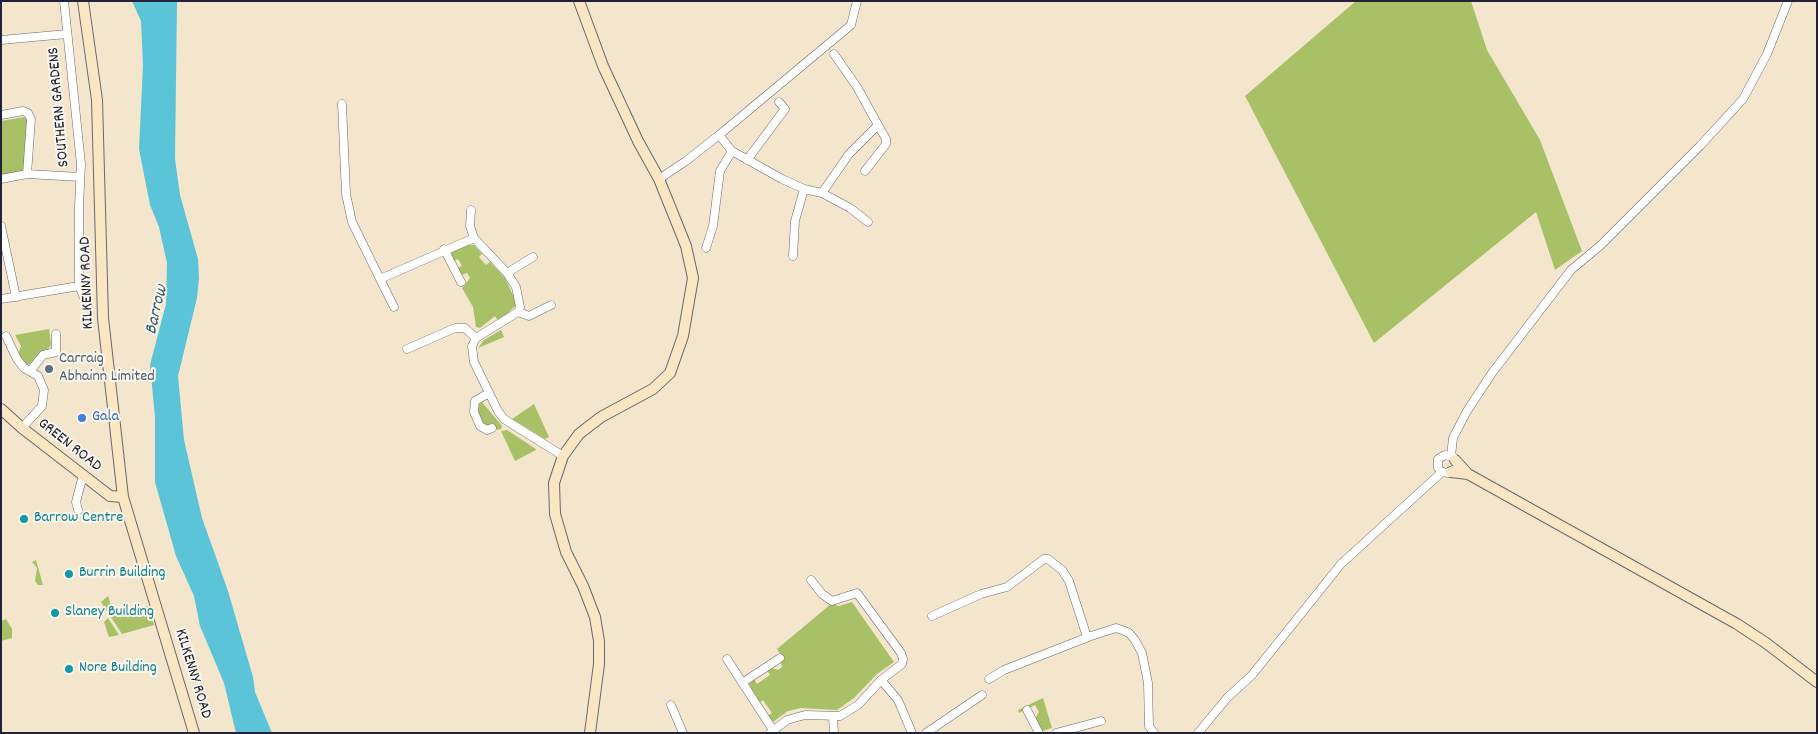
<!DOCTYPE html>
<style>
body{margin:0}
#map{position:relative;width:1818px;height:734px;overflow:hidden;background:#f3e6cc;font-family:Dekko,sans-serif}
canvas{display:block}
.frame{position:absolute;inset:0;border:2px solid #22223b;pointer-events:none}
</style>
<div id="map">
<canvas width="1818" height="734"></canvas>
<div class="frame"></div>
</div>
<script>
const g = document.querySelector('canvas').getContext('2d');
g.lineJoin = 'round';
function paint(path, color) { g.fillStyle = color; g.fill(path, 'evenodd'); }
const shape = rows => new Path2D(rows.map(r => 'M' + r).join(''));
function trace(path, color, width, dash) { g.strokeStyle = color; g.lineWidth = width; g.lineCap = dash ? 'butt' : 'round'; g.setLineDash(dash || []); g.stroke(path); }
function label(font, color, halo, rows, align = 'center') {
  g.font = font + ' Dekko,sans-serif'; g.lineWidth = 4; g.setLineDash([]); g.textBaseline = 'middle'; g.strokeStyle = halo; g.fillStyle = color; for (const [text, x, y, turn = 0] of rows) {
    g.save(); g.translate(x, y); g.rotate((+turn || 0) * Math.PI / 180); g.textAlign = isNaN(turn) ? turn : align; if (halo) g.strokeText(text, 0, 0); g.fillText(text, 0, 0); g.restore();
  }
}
const green = shape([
 [1356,1,1471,1,1487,50,1540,140,1582,251,1555,270,1536,212,1374,343,1245,96],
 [24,117,28,121,24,167,22,173,1,177,1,121],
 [467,245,474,245,482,254,479,257,486,265,490,262,505,278,517,304,506,315,498,321,495,316,480,328,476,327,473,307,462,288,470,278,467,273,461,275,457,268,462,266,458,259,454,261,451,257,452,251],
 [49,329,51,345,48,349,38,355,30,364,26,365,18,354,21,346,15,335],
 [501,330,504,337,478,348,484,340],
 [482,402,502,426,501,429,497,430,494,424,483,426,476,408],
 [534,404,549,437,545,439,512,419],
 [507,430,536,449,536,450,515,461,501,431],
 [36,560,43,585,38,585,35,581,37,568,32,562],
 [108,596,113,612,112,613,107,611,101,602],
 [852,602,894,662,877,674,854,698,837,710,801,708,788,711,773,722,767,716,772,713,763,700,759,703,749,684,754,679,757,684,770,675,767,670,772,668,778,670,782,667,781,662,784,659,777,649,831,604,839,606],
 [148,606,154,625,122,634,111,617],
 [108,618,119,635,109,637,104,622],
 [6,619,12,629,12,638,1,641,1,621],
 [1043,698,1052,728,1042,731,1035,719,1039,712,1035,705,1019,713,1018,710]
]);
const water = shape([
 [132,1,177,1,175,159,180,195,198,259,199,278,197,298,178,376,184,440,202,518,228,591,253,677,255,692,272,733,236,733,224,683,200,626,194,596,176,556,155,482,155,417,150,365,166,304,167,263,159,227,150,205,139,149,143,65,141,21]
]);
const street = shape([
 [64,1,81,164,79,206,79,286],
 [1,40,67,34],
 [342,104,346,194,352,222,380,279,474,238,507,273,516,287,520,307,518,312,476,338,472,346,474,362,498,411,504,419,563,456],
 [1,115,23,111,28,113,31,119,27,174],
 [719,135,732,151,782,179,804,189,822,193,850,208,868,222],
 [747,160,785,109,779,102],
 [865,171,886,144,886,139,878,125],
 [1,179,27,174,80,177],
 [659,179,686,161,719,135,851,25,857,1],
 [822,193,849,154,878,125,857,87,834,54],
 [471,210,470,226,474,238],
 [1,226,16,297],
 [706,248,713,226,720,171,732,151],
 [444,249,461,282],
 [793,256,795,221,804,189],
 [507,273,533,257],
 [380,279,394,307],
 [1,299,79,286,88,307],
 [518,312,529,316,551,305],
 [6,336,17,359,24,368,38,376,44,390,42,406,22,428],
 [407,349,455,328,465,328,476,338],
 [31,370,43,355,56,352,56,334],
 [489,393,475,401,474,412,480,426,487,430,492,428],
 [1451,456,1453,438,1467,411,1492,373,1571,270,1601,245,1700,146,1743,99,1767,54,1788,1],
 [1442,472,1438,468,1438,459,1445,455,1453,457],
 [78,510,76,502,83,475],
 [932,616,981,594,1007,587,1044,559,1048,559,1062,570,1069,581,1087,637],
 [727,659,773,730],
 [989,679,1004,670,1091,636,1116,628,1122,630,1129,633,1135,640,1142,653,1148,683,1149,726,1154,733],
 [881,680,898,700,912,733],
 [742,683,780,658],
 [671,705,683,733],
 [1027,710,1039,733],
 [833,717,834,733],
 [770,733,787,720,805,715,840,716,858,705,881,680,902,664,903,659,901,653,857,593,832,601,822,594,811,580],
 [926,733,982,695],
 [1056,733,1101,721],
 [1198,733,1227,698,1252,675,1341,564,1442,472,1448,473,1453,470]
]);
const secondary = shape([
 [83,1,97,100,103,318,123,497,194,733],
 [579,1,603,66,638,141,659,179,686,246,693,278,683,336,670,373,653,389,601,417,579,434,563,456,554,483,555,514,566,552,583,586,595,617,599,641,599,664,590,733],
 [1,409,22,428,110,496,123,497],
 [1455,460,1468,474,1737,624,1766,643,1817,682],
 [1451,472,1468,474]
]);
const markers = [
 [49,369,5,"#5c6f8a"],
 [82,418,5,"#3f7fe0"],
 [24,519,5,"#0f9aa8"],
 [69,574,5,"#0f9aa8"],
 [55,613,5,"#0f9aa8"],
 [69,669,5,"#0f9aa8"]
];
const streetNames = [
 ["SOUTHERN GARDENS",60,107,-95],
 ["KILKENNY ROAD",88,283,-92],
 ["GREEN ROAD",69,446,38],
 ["KILKENNY ROAD",192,674,73]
];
const serviceNames = [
 ["Carraig",59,360],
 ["Abhainn Limited",59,378]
];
const shopNames = [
 ["Gala",92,418]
];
const cultureNames = [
 ["Barrow Centre",34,519],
 ["Burrin Building",79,574],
 ["Slaney Building",65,613],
 ["Nore Building",79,669]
];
const waterNames = [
 ["Barrow",158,310,-77]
];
paint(green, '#a8c167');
paint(water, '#5bc4d8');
trace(street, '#6b676e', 9);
trace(secondary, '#6b676e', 12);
trace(street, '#fff', 8);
trace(secondary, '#fbe6c3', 10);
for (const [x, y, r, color] of markers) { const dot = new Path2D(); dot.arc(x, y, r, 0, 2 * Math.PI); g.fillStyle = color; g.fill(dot); trace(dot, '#fbf7ec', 2); }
label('16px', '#22223b', '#fbf7ec', streetNames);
label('16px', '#4e5e75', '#fbf7ec', serviceNames, 'left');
label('16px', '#366cbe', '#fbf7ec', shopNames, 'left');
label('16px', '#0d838f', '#fbf7ec', cultureNames, 'left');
label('italic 18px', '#365b72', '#fbf7ec', waterNames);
</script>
